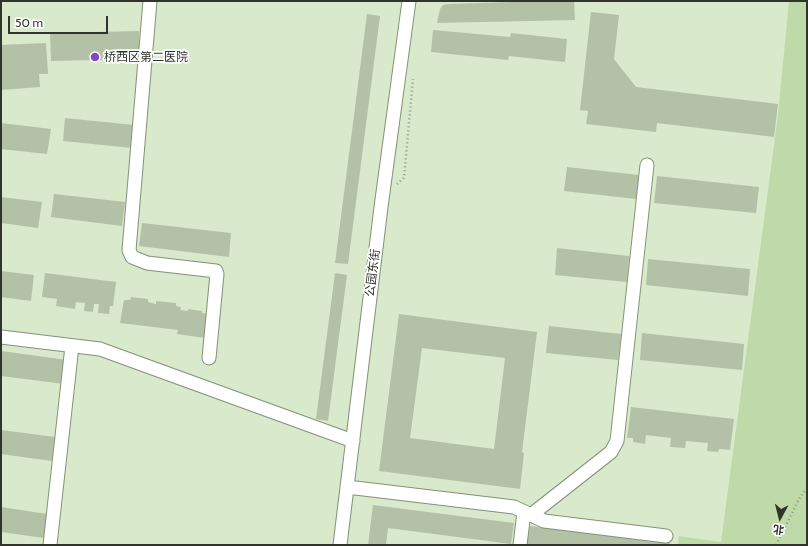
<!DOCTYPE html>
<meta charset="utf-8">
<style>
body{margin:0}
#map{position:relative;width:808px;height:546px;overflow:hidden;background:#d9e9cc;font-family:Cabin,"Noto Sans SC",sans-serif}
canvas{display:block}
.frame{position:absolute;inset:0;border:2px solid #2f352a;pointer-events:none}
.north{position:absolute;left:760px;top:498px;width:40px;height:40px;-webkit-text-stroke:3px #fff;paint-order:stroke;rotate:187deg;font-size:11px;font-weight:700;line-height:16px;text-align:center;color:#2f352a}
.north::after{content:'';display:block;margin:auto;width:14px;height:18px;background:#2f352a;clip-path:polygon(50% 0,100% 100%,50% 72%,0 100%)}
.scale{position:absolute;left:8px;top:16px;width:100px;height:18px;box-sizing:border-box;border:2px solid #2f352a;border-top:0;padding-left:5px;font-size:12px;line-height:14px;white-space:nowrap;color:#2f352a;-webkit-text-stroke:3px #fff;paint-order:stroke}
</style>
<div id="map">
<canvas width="808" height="546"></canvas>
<div class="frame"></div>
<div class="north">北</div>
<div class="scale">50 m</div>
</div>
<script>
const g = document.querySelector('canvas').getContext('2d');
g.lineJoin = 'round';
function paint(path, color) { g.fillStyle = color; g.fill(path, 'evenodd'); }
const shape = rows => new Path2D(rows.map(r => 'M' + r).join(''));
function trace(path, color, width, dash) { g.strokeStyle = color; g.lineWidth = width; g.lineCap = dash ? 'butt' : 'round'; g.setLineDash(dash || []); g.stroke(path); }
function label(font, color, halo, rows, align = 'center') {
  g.font = font + ' Cabin,"Noto Sans SC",sans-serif'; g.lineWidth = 3.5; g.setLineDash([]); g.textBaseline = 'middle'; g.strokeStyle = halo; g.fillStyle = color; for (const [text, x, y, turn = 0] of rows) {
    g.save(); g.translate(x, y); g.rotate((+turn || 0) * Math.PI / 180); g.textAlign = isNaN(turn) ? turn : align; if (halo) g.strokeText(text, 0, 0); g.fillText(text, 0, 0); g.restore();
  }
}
const green = shape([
 [789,1,807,1,807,545,678,545,679,536,721,542,778,115]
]);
const building = shape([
 [542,1,574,1,575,20,437,23,440,9,443,5,448,4],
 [591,12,619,15,614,59,636,87,778,104,774,137,657,123,656,132,586,124,588,111,580,110],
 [367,14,380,16,348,264,335,263],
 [433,30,510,37,511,33,567,39,565,62,509,56,508,60,431,52],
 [139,31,139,59,51,61,50,33],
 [46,43,48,74,39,74,40,87,1,90,1,45],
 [65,118,134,125,132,148,63,141],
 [1,123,51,129,47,154,1,149],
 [567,167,639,175,636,199,564,191],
 [657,176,759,187,756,213,654,203],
 [54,194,125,202,122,226,51,217],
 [1,197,42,202,38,228,1,223],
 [142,223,231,233,229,257,139,246],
 [557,248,629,256,627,282,555,275],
 [648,259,750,269,748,296,646,285],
 [1,271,34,275,31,301,1,297],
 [45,273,116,282,113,306,110,306,109,314,98,313,99,304,94,304,93,312,84,311,85,303,76,302,75,309,56,306,57,299,42,297],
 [335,273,347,275,328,421,316,419],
 [131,297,148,299,148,302,156,304,156,301,176,303,176,306,181,307,180,310,188,311,188,309,202,311,202,313,208,314,205,338,177,334,178,330,120,323,124,300,130,300],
 [399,314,537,332,522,452,524,453,520,489,379,471],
 [422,348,505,358,494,449,410,438],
 [549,326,621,334,618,360,546,353],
 [642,333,744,344,742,370,640,360],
 [1,351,67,360,64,384,1,376],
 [631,407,734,419,730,450,719,449,718,452,707,451,708,443,686,441,685,448,670,447,671,438,646,435,645,444,633,442,633,438,627,438],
 [1,430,55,437,52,461,1,454],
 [373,505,514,523,511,544,388,528,386,545,368,545],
 [1,507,47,514,44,538,1,532],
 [530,526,672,544,672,545,527,545]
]);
const path = shape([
 [397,184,404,178,413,79],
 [776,545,799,499,807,488]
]);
const minor = shape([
 [150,1,129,250,132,257,147,263,216,271,217,274,209,358],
 [1,337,100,349,353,441],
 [347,487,514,507,544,521,666,536],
 [531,515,611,452,617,441,647,165],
 [50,545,72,346],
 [340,545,381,207,409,1],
 [520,545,524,512]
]);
const markers = [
 [95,57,5,"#8249bf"]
];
const poiNames = [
 ["桥西区第二医院",104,57]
];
const streetNames = [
 ["公园东街",373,273,-83]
];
paint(green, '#bfdaa8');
paint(building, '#b3c2a7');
trace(minor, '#849278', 15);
trace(path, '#8d9984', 2.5, [1, 3]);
trace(minor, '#fff', 13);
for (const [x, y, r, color] of markers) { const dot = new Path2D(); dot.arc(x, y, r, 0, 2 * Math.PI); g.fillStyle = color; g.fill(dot); trace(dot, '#fff', 1.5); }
label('12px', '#2f352a', '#fff', poiNames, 'left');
label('12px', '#2f352a', '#fff', streetNames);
</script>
